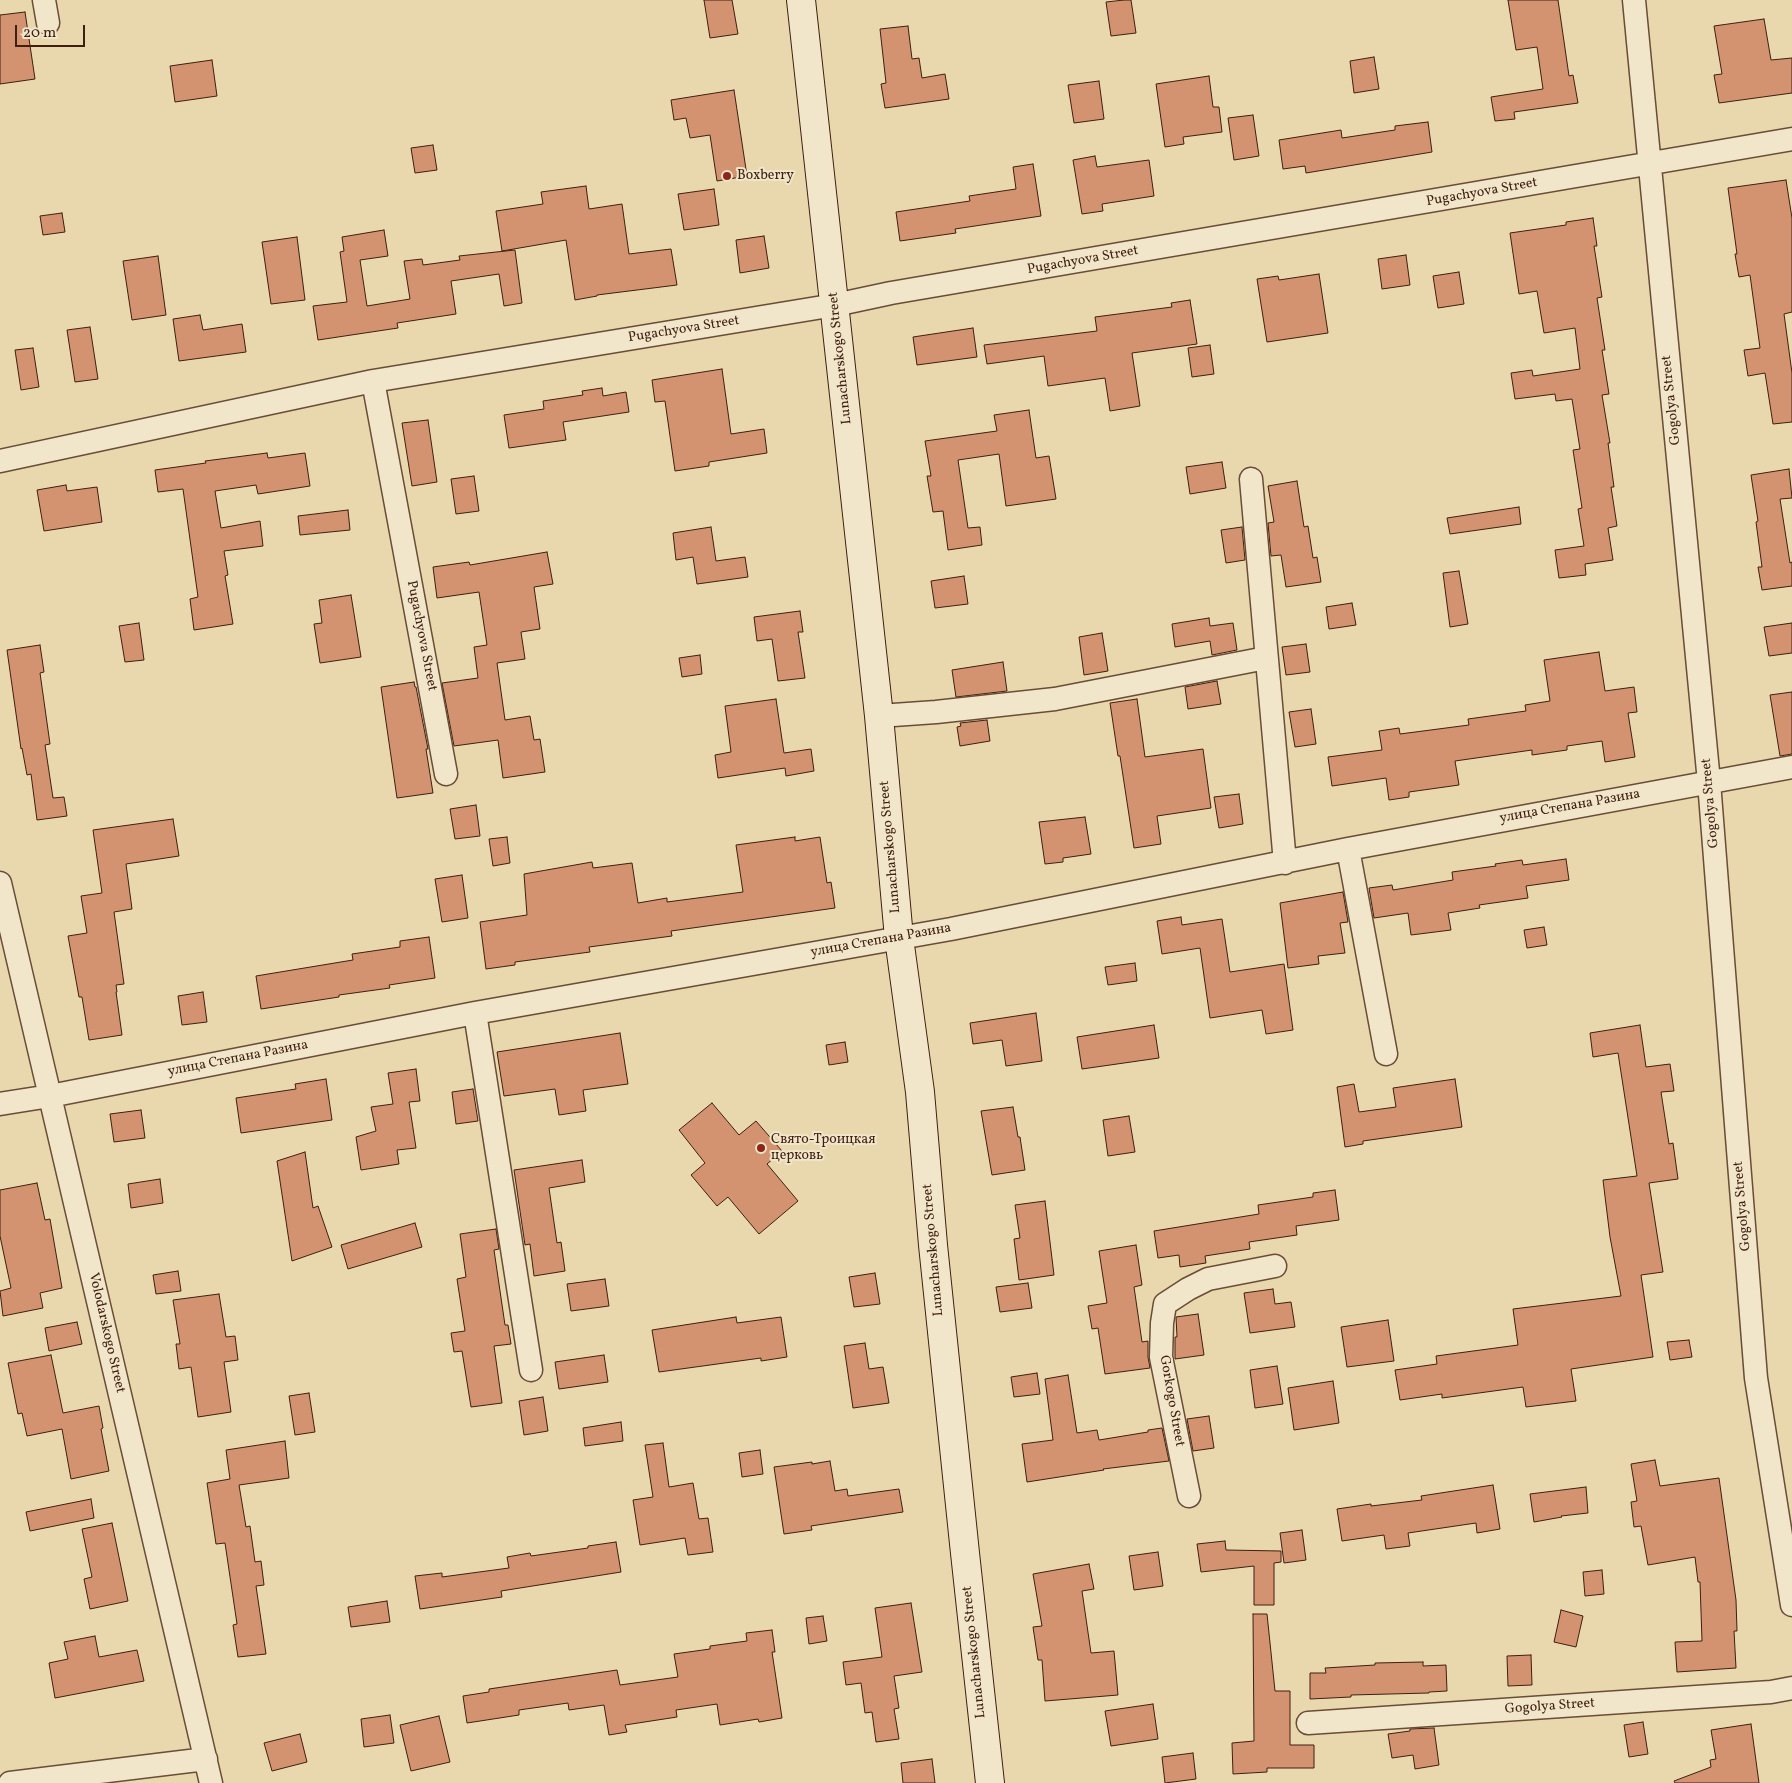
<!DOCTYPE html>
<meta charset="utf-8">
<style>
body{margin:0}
#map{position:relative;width:1792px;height:1783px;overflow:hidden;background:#e9d7ad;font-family:Vollkorn,serif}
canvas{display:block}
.scale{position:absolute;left:15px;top:25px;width:70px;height:22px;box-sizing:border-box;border:2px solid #3e1f10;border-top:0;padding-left:6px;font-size:15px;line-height:18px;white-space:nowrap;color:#3e1f10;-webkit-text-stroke:4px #f1e5ca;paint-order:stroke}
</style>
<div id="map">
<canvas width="1792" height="1783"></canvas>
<div class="scale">20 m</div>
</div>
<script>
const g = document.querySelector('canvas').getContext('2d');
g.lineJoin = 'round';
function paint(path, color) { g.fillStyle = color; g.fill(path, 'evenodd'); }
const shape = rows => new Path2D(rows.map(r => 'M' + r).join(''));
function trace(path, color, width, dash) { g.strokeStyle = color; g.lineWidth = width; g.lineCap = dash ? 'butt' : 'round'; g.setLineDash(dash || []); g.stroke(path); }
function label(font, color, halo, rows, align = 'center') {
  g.font = font + ' Vollkorn,serif'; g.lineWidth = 4; g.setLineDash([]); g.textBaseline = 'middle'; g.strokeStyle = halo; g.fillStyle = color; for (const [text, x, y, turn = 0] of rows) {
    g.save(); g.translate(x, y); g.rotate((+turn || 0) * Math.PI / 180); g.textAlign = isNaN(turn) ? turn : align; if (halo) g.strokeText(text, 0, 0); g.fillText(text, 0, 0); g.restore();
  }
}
const building = shape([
 [704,0,732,0,738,34,710,38,704,0],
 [1124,0,1131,0,1136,33,1111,36,1106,2,1124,0],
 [1508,0,1558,0,1569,76,1573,75,1578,103,1514,112,1515,119,1495,121,1491,97,1543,89,1537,47,1516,50,1508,0],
 [25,12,35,79,0,84,0,15,25,12],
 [1764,19,1771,60,1792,58,1792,93,1719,103,1714,75,1722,74,1714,26,1764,19],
 [908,26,912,59,919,58,922,78,945,74,949,99,885,108,881,84,886,83,880,29,908,26],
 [1374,57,1379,89,1354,93,1350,61,1374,57],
 [212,60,217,96,175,102,170,66,212,60],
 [1209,76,1213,107,1219,107,1222,132,1183,137,1184,144,1165,147,1156,84,1209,76],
 [1099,81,1104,119,1074,123,1068,85,1099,81],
 [734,90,747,176,717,181,710,135,690,138,686,118,674,120,671,100,734,90],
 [1253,115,1259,156,1234,160,1228,118,1253,115],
 [1428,122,1432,152,1306,173,1305,166,1283,169,1279,140,1341,130,1342,138,1395,130,1395,126,1428,122],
 [433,145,437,170,415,173,411,148,433,145],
 [1095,156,1097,167,1149,160,1154,196,1102,204,1103,211,1082,214,1073,160,1095,156],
 [1033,164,1041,216,955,229,956,233,900,241,896,212,970,201,969,196,1016,189,1013,167,1033,164],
 [1786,180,1792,218,1792,312,1784,314,1792,373,1792,422,1773,424,1765,373,1748,376,1744,350,1760,348,1750,275,1739,277,1735,254,1737,254,1728,188,1786,180],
 [586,186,589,209,622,204,629,254,671,249,677,285,597,295,597,296,575,300,566,240,502,251,496,211,543,204,541,192,586,186],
 [714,189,719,225,684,230,678,194,714,189],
 [62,213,65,232,43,235,40,216,62,213],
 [1593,218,1597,246,1594,246,1602,297,1597,298,1605,350,1602,350,1609,394,1602,395,1610,443,1608,443,1614,487,1611,487,1617,526,1608,528,1613,560,1585,564,1586,575,1559,578,1555,550,1584,546,1578,509,1582,508,1573,450,1580,449,1572,399,1556,401,1555,394,1515,399,1511,373,1532,370,1533,376,1580,369,1575,328,1544,333,1537,291,1519,294,1510,233,1566,225,1566,222,1593,218],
 [384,230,388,256,360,260,367,306,410,299,404,261,422,259,423,265,460,260,459,256,515,250,522,303,504,306,499,274,451,281,456,314,397,323,398,328,318,340,313,306,347,302,340,252,344,251,342,237,384,230],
 [764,236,769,268,740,273,736,240,764,236],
 [297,237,305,300,271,304,262,242,297,237],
 [1406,255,1410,285,1382,289,1378,259,1406,255],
 [158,256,166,315,132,320,123,261,158,256],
 [1459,272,1464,304,1438,308,1433,276,1459,272],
 [1319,274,1328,333,1267,342,1257,279,1278,276,1279,280,1319,274],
 [1190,300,1197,344,1132,353,1140,406,1110,411,1105,378,1048,386,1044,356,987,364,984,345,1097,331,1095,317,1172,307,1171,303,1190,300],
 [200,315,203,330,242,324,246,352,179,361,173,319,200,315],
 [90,327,98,379,75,382,67,330,90,327],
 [973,328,977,357,917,365,913,337,973,328],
 [1210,345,1214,374,1192,377,1188,348,1210,345],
 [33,348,39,387,21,390,15,350,33,348],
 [722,369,731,434,764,429,767,453,709,462,709,466,675,471,665,401,655,402,652,380,722,369],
 [602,388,603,396,626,392,629,412,563,422,566,440,509,448,504,415,544,409,543,401,583,395,582,391,602,388],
 [1029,410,1036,458,1049,456,1056,499,1006,506,999,454,958,460,968,528,980,527,982,545,948,550,943,511,933,512,927,476,931,476,925,441,997,431,994,415,1029,410],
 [428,420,437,482,412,486,402,423,428,420],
 [267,453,268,458,305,453,310,486,258,494,256,485,215,491,221,528,260,521,263,546,224,551,228,575,225,576,233,624,194,630,190,599,198,597,183,489,158,492,155,470,206,463,205,461,267,453],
 [1222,462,1226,488,1190,494,1186,467,1222,462],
 [1789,469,1792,498,1780,499,1790,563,1792,562,1792,586,1762,590,1758,567,1762,567,1756,522,1758,521,1751,475,1789,469],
 [474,476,479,511,456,514,451,479,474,476],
 [1297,481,1304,527,1308,526,1313,558,1317,557,1321,582,1286,587,1281,555,1271,556,1268,523,1274,522,1268,486,1297,481],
 [66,485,67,491,97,487,102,522,44,531,37,490,66,485],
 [1519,507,1521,524,1450,534,1447,518,1519,507],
 [348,510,350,530,300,535,298,516,348,510],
 [711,527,716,561,745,557,748,577,697,584,693,557,676,560,673,533,711,527],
 [1242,527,1245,560,1226,563,1221,530,1242,527],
 [547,552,553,584,534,587,540,629,521,632,525,659,497,663,505,720,530,716,534,740,540,739,545,772,503,778,498,740,454,746,442,683,478,678,474,647,487,645,479,592,437,598,433,567,469,562,470,565,547,552],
 [1459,571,1468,624,1450,627,1443,573,1459,571],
 [964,576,968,604,935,608,931,581,964,576],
 [351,595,361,657,320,663,314,624,322,623,319,600,351,595],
 [1352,603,1356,625,1329,629,1326,607,1352,603],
 [800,611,803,632,798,632,805,678,778,681,772,639,757,641,754,617,800,611],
 [1209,618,1210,626,1233,623,1237,650,1212,655,1210,641,1175,647,1172,624,1209,618],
 [139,623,144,660,125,662,119,626,139,623],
 [1792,623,1792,653,1769,656,1764,627,1792,623],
 [1102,633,1108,671,1084,675,1079,637,1102,633],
 [1306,644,1310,672,1286,675,1282,647,1306,644],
 [40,645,44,672,40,673,50,744,45,745,53,798,64,797,67,816,37,820,31,774,27,775,22,748,21,749,7,650,40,645],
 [1599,652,1605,691,1634,687,1637,712,1628,713,1635,757,1605,762,1602,741,1567,746,1567,750,1532,755,1532,750,1455,761,1459,785,1409,792,1409,797,1389,800,1386,778,1332,786,1328,757,1382,750,1379,731,1399,728,1400,734,1469,725,1468,719,1526,711,1525,705,1550,701,1544,660,1599,652],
 [700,655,702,674,682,677,679,658,700,655],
 [1003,662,1007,691,956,697,952,670,1003,662],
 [1217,681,1221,704,1188,709,1185,687,1217,681],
 [414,682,415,687,416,687,428,749,426,749,433,793,397,798,381,687,414,682],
 [1792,692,1792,754,1780,756,1770,695,1792,692],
 [776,699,784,753,811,749,814,771,786,776,785,768,718,778,715,755,731,752,725,706,776,699],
 [1137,699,1145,757,1203,749,1211,808,1157,816,1161,844,1134,848,1120,756,1118,756,1110,703,1137,699],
 [1311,709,1316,744,1295,747,1289,712,1311,709],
 [987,720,990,741,960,746,957,727,961,726,960,723,987,720],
 [1239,794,1243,824,1219,828,1214,797,1239,794],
 [476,805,480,836,455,839,450,809,476,805],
 [1085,817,1091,854,1063,858,1063,862,1045,864,1039,822,1085,817],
 [173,819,179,856,126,864,132,909,114,912,124,984,116,985,117,992,116,992,122,1035,89,1040,82,997,79,997,68,936,87,933,81,896,102,893,93,830,173,819],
 [507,837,510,863,493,866,489,839,507,837],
 [795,837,795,841,820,837,827,883,831,882,835,908,671,931,672,936,589,947,590,952,515,962,515,965,486,969,480,922,527,915,524,874,592,862,593,868,632,863,638,903,667,898,667,902,743,892,736,845,795,837],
 [1566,859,1569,880,1526,886,1528,898,1479,905,1480,908,1448,913,1451,930,1411,935,1408,913,1374,918,1369,888,1392,885,1393,890,1453,880,1452,872,1496,866,1495,864,1522,860,1523,865,1566,859],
 [462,875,468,918,442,922,435,879,462,875],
 [1343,892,1348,922,1340,923,1345,953,1318,956,1319,964,1288,968,1280,903,1343,892],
 [1181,917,1182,925,1222,919,1230,972,1284,964,1293,1030,1266,1034,1262,1010,1210,1018,1200,948,1162,954,1157,921,1181,917],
 [1544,927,1547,945,1527,948,1524,930,1544,927],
 [429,937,435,978,389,985,390,988,339,995,339,997,261,1009,256,976,353,960,352,954,400,947,400,941,429,937],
 [1135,963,1137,981,1108,985,1105,967,1135,963],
 [203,992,207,1022,182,1025,178,996,203,992],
 [1036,1013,1042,1061,1006,1066,1002,1040,973,1044,970,1023,1036,1013],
 [1154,1025,1159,1058,1082,1069,1077,1037,1154,1025],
 [1640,1025,1646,1067,1670,1064,1674,1091,1661,1092,1669,1144,1673,1143,1678,1179,1649,1183,1663,1272,1641,1275,1653,1357,1571,1369,1576,1401,1526,1407,1523,1387,1442,1398,1442,1394,1400,1400,1395,1370,1437,1364,1436,1356,1518,1345,1513,1309,1621,1296,1610,1237,1603,1180,1637,1176,1618,1053,1593,1057,1590,1033,1640,1025],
 [620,1033,628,1084,583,1090,586,1111,559,1115,555,1089,504,1096,497,1052,620,1033],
 [845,1042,848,1062,829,1065,826,1045,845,1042],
 [416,1069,420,1101,409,1102,416,1148,397,1150,399,1164,361,1170,356,1137,376,1131,371,1107,393,1104,388,1073,416,1069],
 [326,1079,332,1120,241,1133,236,1098,296,1089,295,1084,326,1079],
 [1455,1079,1462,1127,1363,1141,1363,1144,1345,1147,1337,1087,1354,1084,1359,1112,1396,1107,1393,1088,1455,1079],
 [473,1089,478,1121,456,1124,452,1092,473,1089],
 [712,1103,739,1135,756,1121,782,1151,767,1164,798,1201,759,1234,728,1197,717,1206,691,1175,705,1163,679,1130,712,1103],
 [1013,1107,1018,1137,1020,1137,1025,1170,992,1175,981,1111,1013,1107],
 [141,1110,145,1138,114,1142,110,1114,141,1110],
 [1129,1116,1135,1152,1108,1156,1103,1120,1129,1116],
 [305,1152,313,1208,318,1206,332,1247,292,1261,277,1161,305,1152],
 [582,1160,585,1182,549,1188,557,1243,561,1242,565,1271,534,1276,530,1244,525,1245,514,1170,582,1160],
 [160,1179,163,1203,131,1208,128,1184,160,1179],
 [37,1183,45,1220,50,1219,62,1288,40,1293,43,1308,3,1316,0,1291,11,1288,0,1236,0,1190,37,1183],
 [1335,1190,1339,1220,1296,1226,1297,1235,1249,1242,1250,1249,1205,1256,1206,1263,1180,1267,1179,1255,1158,1258,1154,1231,1259,1214,1258,1205,1313,1197,1313,1193,1335,1190],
 [1045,1201,1054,1275,1019,1280,1014,1239,1020,1238,1015,1205,1045,1201],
 [415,1223,422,1247,348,1269,341,1245,415,1223],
 [496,1229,499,1249,494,1250,505,1325,508,1325,511,1344,494,1346,502,1403,471,1407,462,1351,454,1352,451,1333,465,1331,457,1279,466,1277,460,1234,496,1229],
 [1136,1245,1142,1285,1134,1287,1142,1342,1148,1341,1148,1357,1150,1368,1105,1374,1098,1328,1092,1329,1088,1306,1107,1303,1099,1251,1136,1245],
 [178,1271,181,1291,156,1294,153,1275,178,1271],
 [875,1273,880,1304,854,1307,849,1277,875,1273],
 [605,1279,609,1306,571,1311,567,1284,605,1279],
 [1028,1283,1032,1308,1000,1312,996,1287,1028,1283],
 [1273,1289,1275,1304,1291,1302,1295,1327,1250,1333,1244,1293,1273,1289],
 [219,1294,226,1337,235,1336,238,1360,224,1362,231,1412,198,1417,191,1367,179,1369,176,1344,180,1344,173,1300,219,1294],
 [1198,1314,1204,1355,1175,1359,1175,1337,1177,1337,1176,1317,1198,1314],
 [736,1317,737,1323,781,1317,787,1357,761,1361,761,1358,659,1372,652,1330,736,1317],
 [1388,1320,1394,1361,1347,1367,1341,1327,1388,1320],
 [77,1322,82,1344,49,1351,45,1328,77,1322],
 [1689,1340,1692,1357,1670,1360,1667,1342,1689,1340],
 [865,1343,869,1369,883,1367,889,1403,853,1408,844,1346,865,1343],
 [51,1355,63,1413,99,1406,103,1428,101,1429,109,1471,71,1479,62,1429,27,1436,22,1413,18,1414,8,1363,51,1355],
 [604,1355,608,1382,559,1389,555,1362,604,1355],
 [1277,1366,1283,1404,1255,1408,1250,1370,1277,1366],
 [1037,1373,1040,1394,1014,1397,1011,1377,1037,1373],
 [1068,1375,1077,1433,1097,1430,1099,1440,1148,1432,1148,1430,1162,1428,1169,1461,1103,1469,1104,1470,1027,1482,1022,1444,1053,1440,1045,1379,1068,1375],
 [1333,1381,1339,1423,1294,1430,1288,1388,1333,1381],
 [309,1393,315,1432,295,1435,289,1396,309,1393],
 [543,1397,548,1431,524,1435,519,1401,543,1397],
 [1209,1416,1214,1448,1193,1451,1187,1419,1209,1416],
 [621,1422,623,1441,585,1446,583,1428,621,1422],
 [285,1441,289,1478,239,1485,246,1527,250,1526,255,1562,261,1561,264,1585,256,1586,266,1654,238,1657,233,1625,237,1624,225,1543,216,1544,207,1483,230,1479,226,1450,285,1441],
 [663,1443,669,1487,693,1483,699,1519,708,1518,713,1552,688,1555,685,1538,640,1545,633,1500,653,1497,645,1445,663,1443],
 [760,1450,763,1474,742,1477,739,1453,760,1450],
 [1655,1460,1660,1486,1719,1478,1736,1600,1737,1631,1734,1631,1736,1668,1677,1672,1675,1642,1702,1641,1700,1582,1698,1582,1695,1557,1648,1565,1641,1526,1634,1527,1631,1502,1637,1501,1631,1464,1655,1460],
 [830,1461,835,1491,847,1489,848,1496,899,1489,903,1512,811,1526,812,1530,784,1534,774,1467,812,1462,812,1464,830,1461],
 [1493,1485,1500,1529,1477,1533,1476,1523,1408,1533,1410,1546,1386,1549,1384,1535,1342,1541,1337,1509,1371,1504,1371,1506,1422,1500,1421,1496,1493,1485],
 [1586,1487,1588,1513,1561,1516,1562,1517,1534,1522,1530,1494,1586,1487],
 [91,1499,94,1518,30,1531,26,1512,91,1499],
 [112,1523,128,1601,90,1609,84,1579,92,1577,82,1529,112,1523],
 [1302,1530,1306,1560,1284,1563,1280,1533,1302,1530],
 [1225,1541,1226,1550,1281,1551,1281,1562,1274,1563,1274,1605,1254,1605,1254,1566,1201,1572,1197,1544,1225,1541],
 [616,1542,621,1572,501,1591,502,1597,420,1609,415,1576,442,1573,442,1577,509,1568,507,1557,530,1553,531,1556,588,1548,588,1546,616,1542],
 [1158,1552,1163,1586,1134,1590,1129,1556,1158,1552],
 [1089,1564,1094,1589,1082,1591,1091,1653,1114,1651,1118,1695,1045,1701,1042,1660,1038,1660,1033,1627,1042,1626,1033,1574,1089,1564],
 [1602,1570,1604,1594,1585,1596,1583,1572,1602,1570],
 [387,1601,390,1622,351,1627,348,1607,387,1601],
 [911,1603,922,1672,894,1676,899,1708,894,1709,899,1739,876,1742,872,1712,865,1713,861,1683,846,1685,843,1662,882,1657,875,1608,911,1603],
 [1561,1610,1583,1616,1576,1647,1554,1642,1561,1610],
 [1253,1614,1267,1614,1275,1691,1290,1691,1290,1745,1314,1745,1314,1768,1267,1768,1267,1772,1233,1774,1232,1743,1254,1741,1253,1614],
 [823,1616,827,1641,809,1644,806,1618,823,1616],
 [772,1630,775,1652,772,1652,782,1718,759,1722,758,1719,720,1725,717,1704,676,1710,677,1717,625,1725,627,1732,609,1735,604,1705,569,1710,568,1703,519,1710,519,1715,467,1723,463,1696,489,1692,489,1689,617,1670,620,1685,678,1677,674,1654,710,1649,710,1646,747,1641,746,1633,772,1630],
 [95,1636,99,1657,137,1650,144,1681,55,1698,49,1663,68,1659,64,1642,95,1636],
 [1531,1655,1532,1685,1508,1686,1507,1656,1531,1655],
 [1423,1662,1423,1666,1446,1665,1447,1691,1429,1692,1429,1693,1351,1695,1351,1697,1310,1699,1310,1673,1326,1673,1325,1668,1375,1665,1375,1663,1423,1662],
 [1153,1704,1158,1739,1111,1746,1105,1711,1153,1704],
 [390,1715,394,1743,364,1747,361,1719,390,1715],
 [439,1716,450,1762,411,1771,400,1725,439,1716],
 [1643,1722,1648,1754,1629,1757,1624,1725,1643,1722],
 [1751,1724,1759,1783,1675,1783,1674,1781,1711,1767,1710,1760,1716,1759,1711,1730,1751,1724],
 [1434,1728,1439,1765,1415,1769,1413,1755,1392,1758,1388,1734,1410,1731,1410,1729,1434,1728],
 [300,1734,307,1762,272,1771,264,1743,300,1734],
 [1193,1753,1196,1779,1165,1783,1162,1757,1193,1753],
 [932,1759,935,1783,903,1783,901,1763,932,1759]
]);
const street = shape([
 [44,0,48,23],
 [1634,0,1709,782,1756,1378,1792,1605],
 [373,381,446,774],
 [0,461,373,381,835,305,891,293,1792,139],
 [1251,479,1285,863],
 [879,716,936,712,1055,699,1266,658],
 [1348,849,1386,1054],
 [0,883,211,1783],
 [475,1013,531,1370],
 [0,1104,50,1096,475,1013,951,929,1348,849,1792,767],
 [1189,1496,1161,1357,1162,1323,1165,1304,1188,1289,1208,1279,1275,1266],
 [1308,1723,1771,1692,1792,1688],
 [10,1783,206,1759]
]);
const secondary = shape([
 [801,0,879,716,899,938,920,1092,933,1245,965,1553,990,1783]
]);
const markers = [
 [727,176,5,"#8f2418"],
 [761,1148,5,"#8f2418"]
];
const poiNames = [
 ["Boxberry",737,176],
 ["Свято-Троицкая",771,1140],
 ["церковь",771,1156]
];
const streetNames = [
 ["Pugachyova Street",1482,193,-10],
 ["Pugachyova Street",1083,261,-10],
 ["Pugachyova Street",684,330,-9],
 ["Lunacharskogo Street",841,358,-96],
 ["Gogolya Street",1672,400,-96],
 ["Pugachyova Street",421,636,79],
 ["Gogolya Street",1711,803,-95],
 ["улица Степана Разина",1570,807,-10],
 ["Lunacharskogo Street",891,847,-95],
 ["улица Степана Разина",881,941,-10],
 ["улица Степана Разина",238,1059,-11],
 ["Gogolya Street",1743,1206,-95],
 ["Lunacharskogo Street",934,1250,-95],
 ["Volodarskogo Street",106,1333,77],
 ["Gorkogo Street",1171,1401,80],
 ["Lunacharskogo Street",975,1652,-96],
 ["Gogolya Street",1550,1707,-4]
];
paint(building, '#d39370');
trace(building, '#3e1f10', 1);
trace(street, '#694d37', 25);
trace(secondary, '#3e1f10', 30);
trace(street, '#f1e5ca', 22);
trace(secondary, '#f1e5ca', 28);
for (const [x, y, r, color] of markers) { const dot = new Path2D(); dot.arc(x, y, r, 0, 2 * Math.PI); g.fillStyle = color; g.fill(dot); trace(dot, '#f1e5ca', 2); }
label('14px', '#3e1f10', '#f1e5ca', poiNames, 'left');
label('14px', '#3e1f10', '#f1e5ca', streetNames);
</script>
